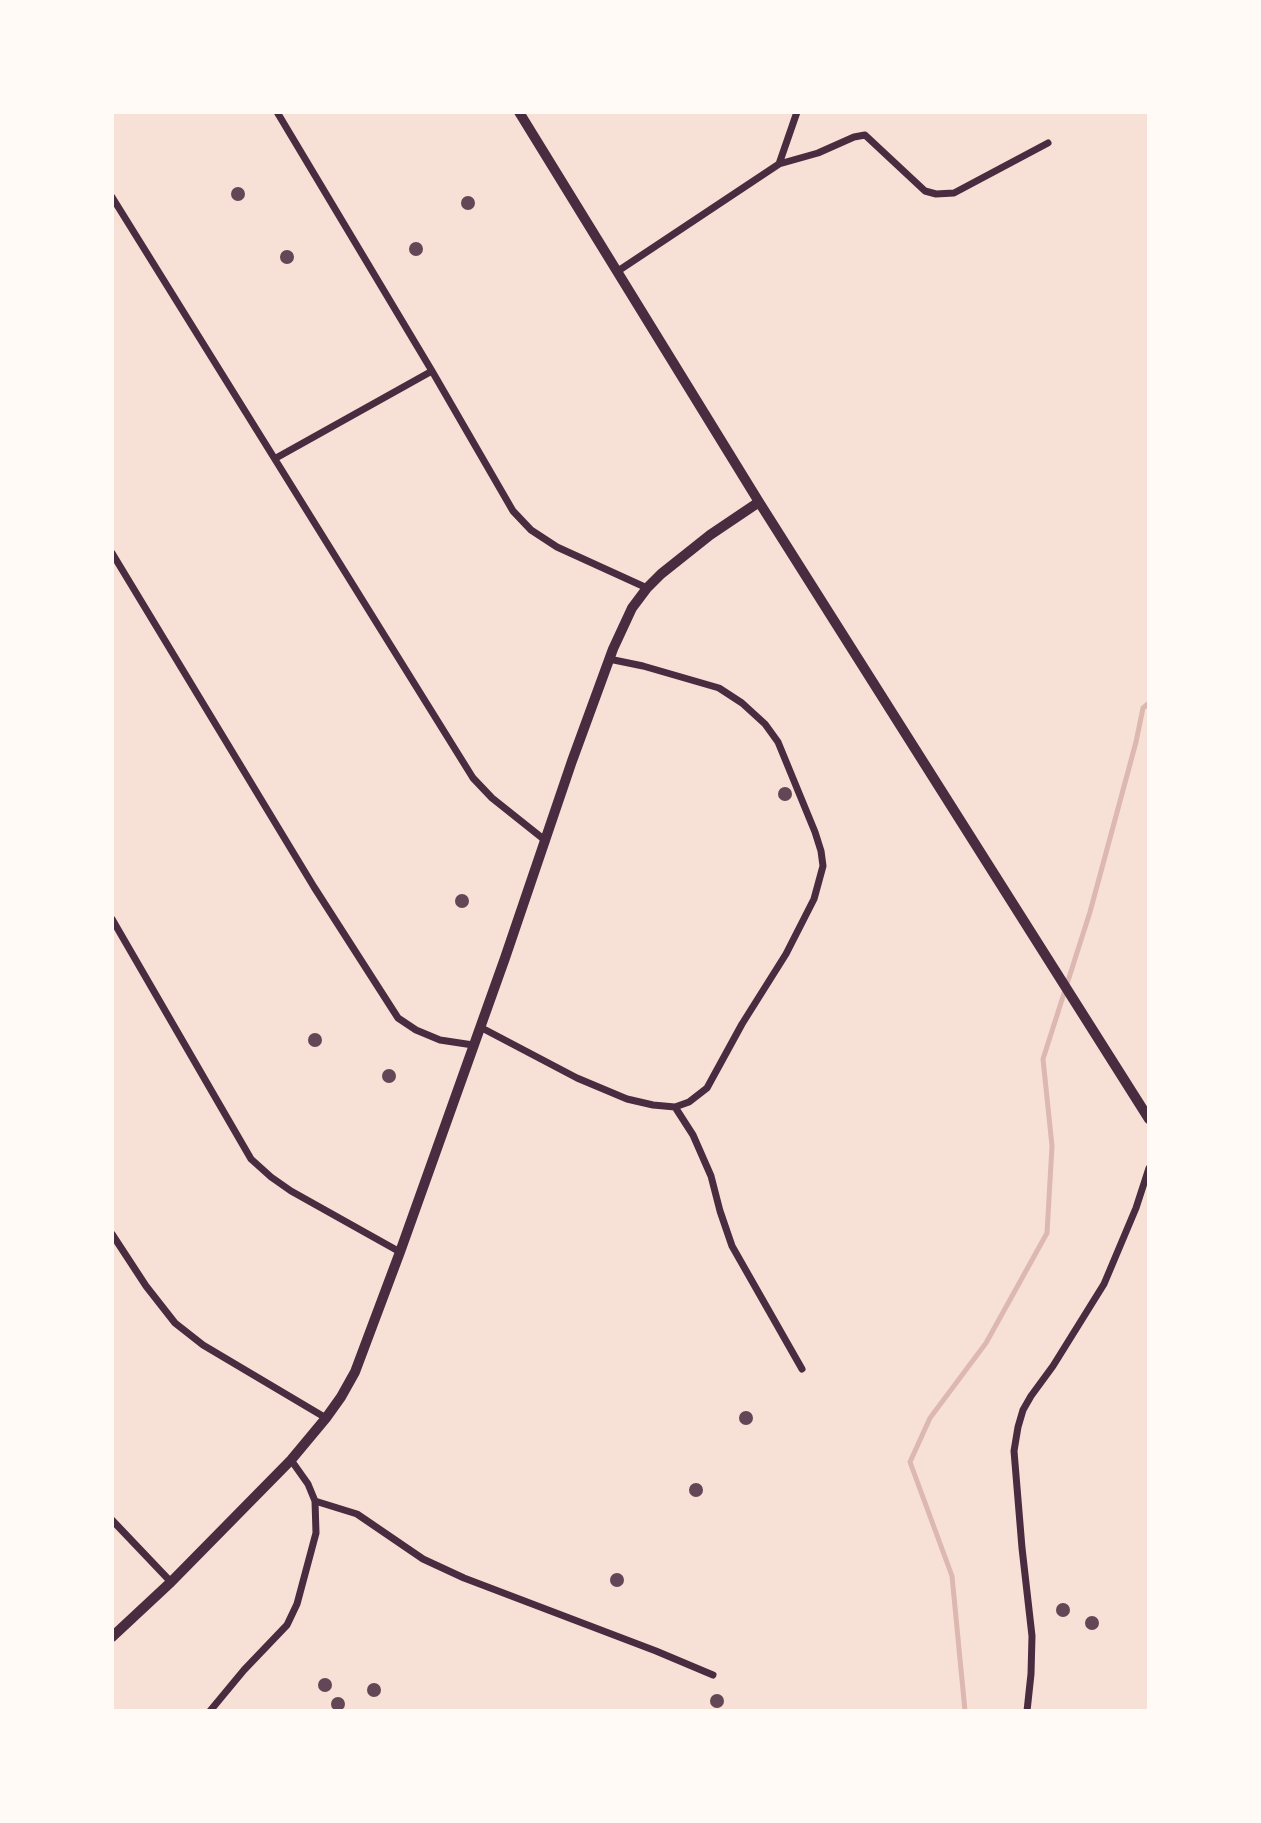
<!DOCTYPE html>
<style>
body{margin:0}
#map{position:relative;width:1261px;height:1823px;overflow:hidden;background:#f7e1d7;font-family:Barlow,sans-serif}
canvas{display:block}
.frame{position:absolute;inset:0;border:114px solid #fffaf5;pointer-events:none}
</style>
<div id="map">
<canvas width="1261" height="1823"></canvas>
<div class="frame"></div>
</div>
<script>
const g = document.querySelector('canvas').getContext('2d');
g.lineJoin = 'round';
const shape = rows => new Path2D(rows.map(r => 'M' + r).join(''));
function trace(path, color, width, dash) { g.strokeStyle = color; g.lineWidth = width; g.lineCap = dash ? 'butt' : 'round'; g.setLineDash(dash || []); g.stroke(path); }
function paint(path, color) { g.fillStyle = color; g.fill(path, 'evenodd'); }
const stream = shape([
 [965,1711,952,1576,910,1462,930,1418,986,1343,1047,1233,1052,1146,1043,1059,1090,912,1136,742,1143,708,1149,703]
]);
const building = shape([
 '231 194a7 7 0 1 1 14 0a7 7 0 1 1-14 0Z',
 '461 203a7 7 0 1 1 14 0a7 7 0 1 1-14 0Z',
 '409 249a7 7 0 1 1 14 0a7 7 0 1 1-14 0Z',
 '280 257a7 7 0 1 1 14 0a7 7 0 1 1-14 0Z',
 '778 794a7 7 0 1 1 14 0a7 7 0 1 1-14 0Z',
 '455 901a7 7 0 1 1 14 0a7 7 0 1 1-14 0Z',
 '308 1040a7 7 0 1 1 14 0a7 7 0 1 1-14 0Z',
 '382 1076a7 7 0 1 1 14 0a7 7 0 1 1-14 0Z',
 '739 1418a7 7 0 1 1 14 0a7 7 0 1 1-14 0Z',
 '689 1490a7 7 0 1 1 14 0a7 7 0 1 1-14 0Z',
 '610 1580a7 7 0 1 1 14 0a7 7 0 1 1-14 0Z',
 '1056 1610a7 7 0 1 1 14 0a7 7 0 1 1-14 0Z',
 '1085 1623a7 7 0 1 1 14 0a7 7 0 1 1-14 0Z',
 '318 1685a7 7 0 1 1 14 0a7 7 0 1 1-14 0Z',
 '367 1690a7 7 0 1 1 14 0a7 7 0 1 1-14 0Z',
 '710 1701a7 7 0 1 1 14 0a7 7 0 1 1-14 0Z',
 '331 1704a7 7 0 1 1 14 0a7 7 0 1 1-14 0Z'
]);
const minor = shape([
 [277,112,432,371,513,511,531,530,557,547,647,588],
 [779,164,818,153,854,137,865,135,925,191,936,194,954,193,1048,143],
 [112,197,473,778,492,798,546,841],
 [618,271,779,164,797,112],
 [276,458,432,371],
 [112,553,314,887,398,1018,416,1030,440,1040,473,1045],
 [112,919,251,1159,271,1177,291,1191,400,1252],
 [480,1027,577,1078,627,1099,653,1105,675,1107,689,1102,707,1088,742,1024,786,954,814,899,823,866,821,851,815,832,778,742,765,724,742,703,719,688,643,666,609,659],
 [675,1107,693,1135,711,1176,720,1211,732,1246,802,1369],
 [112,1234,146,1286,175,1323,203,1345,326,1418],
 [315,1501,357,1514,423,1559,464,1578,656,1651,713,1675],
 [112,1520,171,1582],
 [210,1711,244,1670,287,1625,297,1604,316,1533,315,1501,308,1484,291,1460],
 [1027,1711,1031,1674,1032,1636,1022,1548,1014,1451,1018,1427,1023,1410,1031,1396,1053,1366,1104,1284,1136,1208,1149,1168]
]);
const tertiary = shape([
 [519,112,759,502,1149,1119],
 [112,1637,171,1582,291,1460,326,1418,341,1397,355,1372,400,1252,505,958,572,761,613,649,632,608,647,588,661,574,710,535,759,502]
]);
trace(stream, '#dcb8b0', 5);
paint(building, '#644757');
trace(minor, '#4a2c40', 7);
trace(tertiary, '#4a2c40', 10);
</script>
